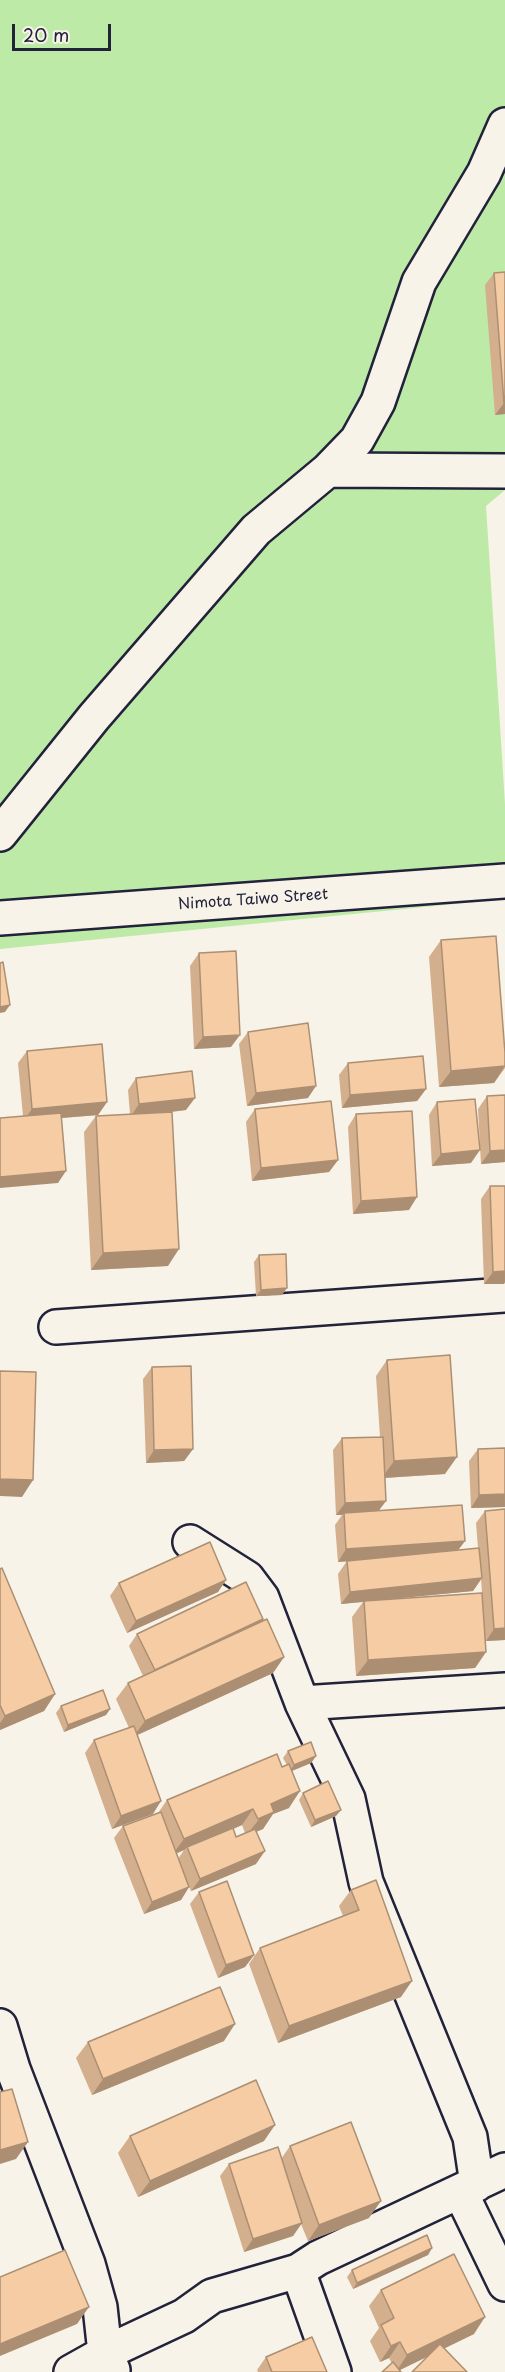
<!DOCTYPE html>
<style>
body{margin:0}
#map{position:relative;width:505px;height:2372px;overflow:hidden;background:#f7f3e8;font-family:"Playpen Sans",sans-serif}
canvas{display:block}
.scale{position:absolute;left:12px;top:24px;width:99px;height:27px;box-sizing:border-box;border:3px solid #22223b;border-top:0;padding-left:8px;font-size:18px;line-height:21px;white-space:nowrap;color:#22223b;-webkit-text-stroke:4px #f7f3e8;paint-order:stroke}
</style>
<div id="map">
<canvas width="505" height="2372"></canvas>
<div class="scale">20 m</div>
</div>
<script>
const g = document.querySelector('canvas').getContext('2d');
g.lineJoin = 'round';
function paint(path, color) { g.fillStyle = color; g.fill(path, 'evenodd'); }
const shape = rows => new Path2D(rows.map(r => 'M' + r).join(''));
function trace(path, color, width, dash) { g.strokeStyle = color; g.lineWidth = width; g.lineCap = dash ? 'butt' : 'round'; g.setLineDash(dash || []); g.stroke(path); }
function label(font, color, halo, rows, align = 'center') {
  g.font = font + ' "Playpen Sans",sans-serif'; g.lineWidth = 4.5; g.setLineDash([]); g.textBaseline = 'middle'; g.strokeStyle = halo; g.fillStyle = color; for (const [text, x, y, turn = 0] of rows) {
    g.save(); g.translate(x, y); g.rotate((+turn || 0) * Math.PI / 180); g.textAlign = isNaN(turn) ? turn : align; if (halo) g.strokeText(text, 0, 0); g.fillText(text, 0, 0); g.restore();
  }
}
const green = shape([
 [0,0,505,0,505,490,486,506,505,804,505,899,0,949]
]);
const street = shape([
 [328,470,505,471],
 [0,834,94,717,256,530,328,470,357,440,378,402,419,282,484,173,505,125],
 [0,918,505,881],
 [56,1327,505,1295],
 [190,1542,247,1578,262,1598,302,1703,348,1799,366,1882,470,2137,477,2184],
 [302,1703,505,1690],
 [0,2026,13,2069,88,2264,100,2307,105,2353,113,2370],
 [460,2191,505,2284],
 [298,2271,334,2372],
 [71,2372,105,2353,184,2316,212,2296,298,2271,318,2258,505,2170]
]);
const wall = shape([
 [494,273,505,414,495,415,485,285],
 [441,940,505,1053,505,1068,494,1083,439,1087,429,957],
 [199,953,231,1047,194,1049,190,966],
 [248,1032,308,1098,247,1106,239,1044],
 [27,1051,107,1102,98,1115,62,1118,58,1183,23,1116,18,1063],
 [348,1063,426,1089,417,1101,342,1108,339,1075],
 [136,1078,186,1110,172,1112,168,1266,91,1270,84,1132,96,1116,130,1114,128,1090],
 [487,1096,505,1162,481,1164,478,1109],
 [437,1102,471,1163,432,1166,429,1115],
 [255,1109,338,1160,329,1172,252,1181,246,1122],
 [356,1114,409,1210,353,1214,348,1127],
 [490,1186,505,1186,505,1282,504,1284,484,1284,481,1199],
 [259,1255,282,1295,256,1296,254,1262],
 [387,1360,445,1474,385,1478,386,1501,379,1510,465,1541,458,1550,478,1548,476,1523,485,1511,505,1509,505,1640,486,1641,486,1652,475,1668,356,1676,352,1617,363,1602,341,1604,338,1574,347,1561,360,1560,338,1562,335,1525,342,1515,336,1515,333,1450,342,1438,380,1437,376,1376],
 [481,1579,482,1593,387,1599,473,1591],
 [152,1367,193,1449,184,1461,146,1463,143,1379],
 [505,1448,505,1507,471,1508,469,1461,478,1449],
 [0,1569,55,1694,44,1711,0,1730],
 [226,1580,218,1592,127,1633,110,1596,119,1583],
 [263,1619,262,1621,284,1657,273,1673,137,1735,153,1814,112,1829,85,1753,94,1740,129,1728,116,1699,128,1683,143,1676,129,1646,137,1634],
 [61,1706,110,1709,106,1715,64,1732,56,1713],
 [288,1751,316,1756,311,1763,292,1771,289,1808,273,1814,263,1829,256,1832,256,1864,191,1891,187,1882,189,1887,181,1900,144,1914,114,1838,123,1826,158,1813,167,1800,287,1765,283,1758],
 [242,1825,245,1833,236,1837,233,1829],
 [184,1850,178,1859,176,1854],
 [303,1793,336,1816,311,1827,299,1800],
 [351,1890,401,1997,278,2043,249,1964,260,1948,343,1916,339,1906],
 [199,1892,254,1955,245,1967,218,1978,190,1904],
 [224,2041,92,2095,76,2058,88,2042],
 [130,2136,264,2141,138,2197,118,2153],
 [290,2146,369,2218,308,2241,301,2224,293,2236,244,2252,220,2176,229,2164,281,2159],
 [432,2248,428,2255,353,2289,347,2277,352,2270],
 [381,2290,474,2334,399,2370,392,2364,389,2358,380,2362,370,2341,379,2328,369,2306],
 [266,2357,327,2372,258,2372,257,2370]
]);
const shadedWall = shape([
 [504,403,505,403,505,414,495,415],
 [10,1005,5,1012,0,1013,0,1007],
 [240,1035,231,1047,194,1049,203,1037],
 [505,1066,494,1083,439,1087,451,1071],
 [316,1086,308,1098,247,1106,256,1093],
 [426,1089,417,1101,342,1108,350,1095],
 [195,1098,186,1110,131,1116,139,1104],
 [107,1102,98,1115,23,1121,32,1109],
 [480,1150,471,1163,432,1166,441,1154],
 [505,1150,505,1162,481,1164,490,1151],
 [338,1160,329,1172,252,1181,261,1168],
 [66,1171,58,1183,0,1188,0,1177],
 [417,1197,409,1210,353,1214,361,1201],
 [179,1249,168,1266,91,1270,103,1253],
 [505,1271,505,1282,504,1284,484,1284,493,1272],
 [287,1288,282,1295,256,1296,261,1290],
 [193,1449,184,1461,146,1463,154,1450],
 [457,1457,445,1474,382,1478,394,1461],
 [0,1479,33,1480,22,1497,0,1496],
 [505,1494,505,1507,471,1508,479,1495],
 [386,1501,377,1513,344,1513,342,1515,336,1515,345,1503],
 [465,1541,456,1553,338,1562,346,1549],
 [482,1578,473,1591,341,1604,350,1592],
 [226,1580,218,1592,127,1633,136,1621],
 [505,1628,505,1640,486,1641,494,1629],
 [486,1652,475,1668,356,1676,368,1660],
 [284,1657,273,1673,133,1737,145,1721],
 [55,1694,44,1711,0,1730,0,1723,5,1716],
 [110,1709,106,1715,64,1732,68,1725],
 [316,1756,311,1763,289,1772,294,1765],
 [300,1791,289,1808,273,1814,263,1829,246,1836,271,1804],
 [161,1801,153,1814,112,1829,121,1816],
 [253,1809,242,1825,187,1849,187,1847,184,1850,172,1855,184,1839],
 [341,1810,336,1816,311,1827,315,1820],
 [265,1851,256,1864,191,1891,200,1879],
 [189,1887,181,1900,144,1914,152,1902],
 [254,1955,245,1967,218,1978,226,1965],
 [412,1981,401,1997,278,2043,289,2026],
 [235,2024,224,2041,92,2095,103,2079],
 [275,2125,264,2141,138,2197,150,2181],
 [28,2142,16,2159,0,2164,0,2150],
 [381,2201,369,2218,308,2241,319,2225],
 [302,2223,293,2236,244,2252,253,2239],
 [432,2248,428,2255,353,2289,357,2283],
 [89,2307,77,2324,0,2356,0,2344],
 [485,2317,474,2334,396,2372,407,2355],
 [400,2342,389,2358,380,2362,391,2346]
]);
const building = shape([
 [505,272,505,403,504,403,494,273,505,272],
 [496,936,505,1053,505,1066,451,1071,441,940,496,936],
 [236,951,240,1035,203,1037,199,953,236,951],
 [3,962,10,1005,0,1007,0,963,3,962],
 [308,1023,316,1086,256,1093,248,1032,308,1023],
 [102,1044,107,1102,32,1109,27,1051,102,1044],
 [423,1056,426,1089,350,1095,348,1063,423,1056],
 [192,1071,195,1098,139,1104,136,1078,192,1071],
 [505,1095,505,1150,490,1151,487,1096,505,1095],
 [475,1099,480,1150,441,1154,437,1102,475,1099],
 [331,1101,338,1160,261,1168,255,1109,331,1101],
 [412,1111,417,1197,361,1201,356,1114,412,1111],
 [172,1112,179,1249,103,1253,96,1116,172,1112],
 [61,1113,66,1171,0,1177,0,1118,61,1113],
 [490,1186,505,1186,505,1271,493,1272,490,1186],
 [286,1254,287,1288,261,1290,259,1255,286,1254],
 [450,1355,457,1457,394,1461,387,1360,450,1355],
 [191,1366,193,1449,154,1450,152,1367,191,1366],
 [0,1371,36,1372,33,1480,0,1479,0,1371],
 [383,1437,386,1501,345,1503,342,1438,383,1437],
 [505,1448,505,1494,479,1495,478,1449,505,1448],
 [462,1505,465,1541,346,1549,344,1513,462,1505],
 [505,1509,505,1628,494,1629,485,1511,505,1509],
 [210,1542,226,1580,136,1621,119,1583,210,1542],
 [479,1548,482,1578,350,1592,347,1561,479,1548],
 [2,1568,55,1694,5,1716,0,1705,0,1569,2,1568],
 [246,1582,263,1619,155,1670,137,1634,246,1582],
 [482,1593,486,1652,368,1660,364,1601,482,1593],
 [267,1619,284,1657,145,1721,128,1683,267,1619],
 [103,1690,110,1709,68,1725,61,1706,103,1690],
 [134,1726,161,1801,121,1816,94,1740,134,1726],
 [311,1742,316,1756,294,1765,288,1751,311,1742],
 [277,1754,282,1767,289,1764,300,1791,271,1804,274,1812,258,1819,253,1809,184,1839,167,1800,277,1754],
 [328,1781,341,1810,315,1820,303,1793,328,1781],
 [161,1812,189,1887,152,1902,123,1826,161,1812],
 [233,1828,236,1837,255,1829,265,1851,200,1879,187,1847,233,1828],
 [376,1880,412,1981,289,2026,260,1948,359,1910,351,1890,376,1880],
 [227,1881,254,1955,226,1965,199,1892,227,1881],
 [220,1987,235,2024,103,2079,88,2042,220,1987],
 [256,2080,275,2125,150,2181,130,2136,256,2080],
 [12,2089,28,2142,0,2150,0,2092,12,2089],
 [351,2122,381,2201,319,2225,290,2146,351,2122],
 [278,2147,302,2223,253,2239,229,2164,278,2147],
 [427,2235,432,2248,357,2283,352,2270,427,2235],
 [65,2250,89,2307,0,2344,0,2277,65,2250],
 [454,2254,485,2317,407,2355,400,2342,391,2346,381,2325,394,2318,381,2290,454,2254],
 [312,2337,327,2372,272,2372,266,2357,312,2337],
 [440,2344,467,2372,412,2372,440,2344],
 [393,2362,401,2372,382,2372,393,2362]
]);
const streetNames = [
 ["Nimota Taiwo Street",253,900,-4]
];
paint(green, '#beeaa7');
trace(street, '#22223b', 38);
trace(street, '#f7f3e8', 33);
paint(wall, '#d3af8d');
paint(shadedWall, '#ac8f73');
paint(building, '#f5cca4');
trace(building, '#ac8f73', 1.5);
label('15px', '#22223b', '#f7f3e8', streetNames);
</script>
